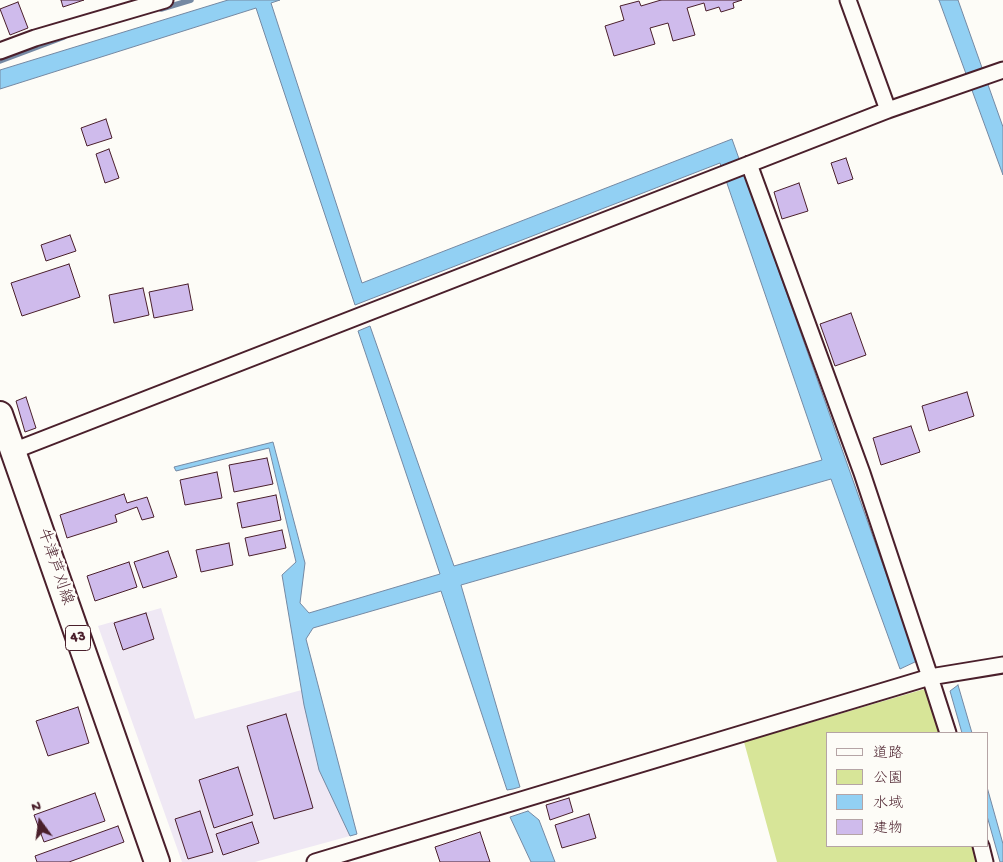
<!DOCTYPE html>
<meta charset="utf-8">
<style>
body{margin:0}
#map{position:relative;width:1003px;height:862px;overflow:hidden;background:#fdfcf7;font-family:"Gochi Hand","Klee One",sans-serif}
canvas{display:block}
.legend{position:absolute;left:826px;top:732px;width:162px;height:115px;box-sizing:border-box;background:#fdfcf7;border:1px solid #b5a4a5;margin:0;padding:6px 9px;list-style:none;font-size:15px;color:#4a1f2b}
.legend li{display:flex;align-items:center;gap:10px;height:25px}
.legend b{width:25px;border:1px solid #b5a4a5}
.north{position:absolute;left:15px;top:797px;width:50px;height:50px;-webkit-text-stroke:4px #fdfcf7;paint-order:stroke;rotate:346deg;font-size:14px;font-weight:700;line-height:20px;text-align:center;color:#4a1f2b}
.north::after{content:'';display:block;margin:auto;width:18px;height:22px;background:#4a1f2b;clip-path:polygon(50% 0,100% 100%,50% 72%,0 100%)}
</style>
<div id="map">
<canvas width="1003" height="862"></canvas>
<ul class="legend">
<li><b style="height:6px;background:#fdfcf7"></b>道路</li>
<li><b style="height:14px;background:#d7e598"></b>公園</li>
<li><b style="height:14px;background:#92d0f3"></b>水域</li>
<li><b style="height:14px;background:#cfbbec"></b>建物</li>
</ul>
<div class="north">N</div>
</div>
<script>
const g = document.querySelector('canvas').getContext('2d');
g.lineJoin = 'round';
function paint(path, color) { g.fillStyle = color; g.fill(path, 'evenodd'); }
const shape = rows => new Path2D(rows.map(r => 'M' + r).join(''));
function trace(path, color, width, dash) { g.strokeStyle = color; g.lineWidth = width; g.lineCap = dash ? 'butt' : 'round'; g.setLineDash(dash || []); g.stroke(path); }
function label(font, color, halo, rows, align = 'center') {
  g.font = font + ' "Gochi Hand","Klee One",sans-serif'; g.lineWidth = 5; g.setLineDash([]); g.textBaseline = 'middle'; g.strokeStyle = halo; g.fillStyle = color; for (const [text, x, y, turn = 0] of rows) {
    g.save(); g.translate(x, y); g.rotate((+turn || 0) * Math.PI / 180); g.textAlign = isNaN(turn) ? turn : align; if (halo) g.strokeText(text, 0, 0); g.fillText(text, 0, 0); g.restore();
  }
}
const built = shape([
 [161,608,195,719,309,688,350,836,255,862,182,862,98,626]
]);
const green = shape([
 [928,688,941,733,827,733,827,846,973,846,977,862,777,862,744,742]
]);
const water = shape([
 [228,0,280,0,271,3,362,283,732,139,917,661,900,669,831,479,461,585,520,787,513,789,507,790,441,591,313,628,306,639,357,834,350,836,319,770,304,705,282,575,296,562,269,448,176,471,174,467,273,442,305,563,300,603,309,613,440,574,358,331,370,326,454,566,822,460,720,163,355,305,256,8,0,89,0,70,228,0],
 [939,0,958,0,1003,127,1003,175,939,0],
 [958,685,972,733,962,733,950,691,958,685],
 [987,787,1003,844,1003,862,1000,862,987,816,987,787],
 [528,811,539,820,555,862,531,862,510,817,528,811]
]);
const stream = shape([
 [161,9,191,0],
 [0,61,64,37]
]);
const building = shape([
 [61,0,84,0,63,7,61,0],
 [661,0,742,0,733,3,734,8,721,12,719,7,706,11,704,3,687,8,695,35,673,41,668,23,650,28,655,44,614,56,605,26,624,20,620,6,639,1,641,6,661,0],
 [18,2,28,28,10,35,0,9,18,2],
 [106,119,112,138,87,146,81,128,106,119],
 [109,149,119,178,105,183,96,154,109,149],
 [846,158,853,179,838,184,831,163,846,158],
 [799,183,808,211,782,219,774,192,799,183],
 [70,235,76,251,46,261,41,245,70,235],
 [69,264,80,297,22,316,11,283,69,264],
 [188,284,193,310,154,318,149,292,188,284],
 [143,288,149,315,114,323,109,295,143,288],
 [851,313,866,355,835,366,820,324,851,313],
 [967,392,974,416,929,431,922,406,967,392],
 [26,397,36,428,25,432,16,401,26,397],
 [911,426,920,452,881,465,873,438,911,426],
 [267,458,273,484,234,492,229,465,267,458],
 [217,472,222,498,185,505,180,480,217,472],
 [124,494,127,503,147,497,154,517,142,520,137,507,115,515,117,522,67,538,60,515,124,494],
 [276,495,281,520,242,528,237,503,276,495],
 [282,530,286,548,249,556,245,538,282,530],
 [229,543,233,565,201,572,196,550,229,543],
 [168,551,177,577,143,588,134,562,168,551],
 [129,562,137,587,95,601,87,576,129,562],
 [146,613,154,639,123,650,114,623,146,613],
 [78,707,89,743,48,756,36,721,78,707],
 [286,714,313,808,274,819,247,726,286,714],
 [238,767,253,815,214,828,199,780,238,767],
 [95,793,105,821,44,842,34,815,95,793],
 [569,798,573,812,550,820,546,805,569,798],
 [200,811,213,852,188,859,175,819,200,811],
 [589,814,596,838,562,848,555,825,589,814],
 [252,822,259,843,223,855,216,834,252,822],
 [118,826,124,842,69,862,37,862,35,856,118,826],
 [480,832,490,862,440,862,435,847,480,832]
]);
const minor = shape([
 [848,0,888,110],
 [0,51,35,38,165,0],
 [749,164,862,473,930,677,948,733],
 [13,451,888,110,1003,70],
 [981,846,985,862],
 [315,862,930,677,1003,665]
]);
const primary = shape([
 [0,414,157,862]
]);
const shields = [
 [78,638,25]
];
const shieldNames = [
 ["43",78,638]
];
const streetNames = [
 ["牛津芦刈線",54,567,71]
];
paint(built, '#efe8f4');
paint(green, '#d7e598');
paint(water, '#92d0f3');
trace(water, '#7589a3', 1);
trace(stream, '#7589a3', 5.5);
paint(building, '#cfbbec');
trace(building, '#4a1f2b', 1);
trace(minor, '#4a1f2b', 19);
trace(primary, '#4a1f2b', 28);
trace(minor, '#fdfcf7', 15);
trace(primary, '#fdfcf7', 24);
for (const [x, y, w] of shields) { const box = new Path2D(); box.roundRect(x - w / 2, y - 12.5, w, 25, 4); g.fillStyle = '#fdfcf7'; g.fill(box); trace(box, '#4a1f2b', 1); }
label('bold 15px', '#4a1f2b', null, shieldNames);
label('16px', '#4a1f2b', '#fdfcf7', streetNames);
</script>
